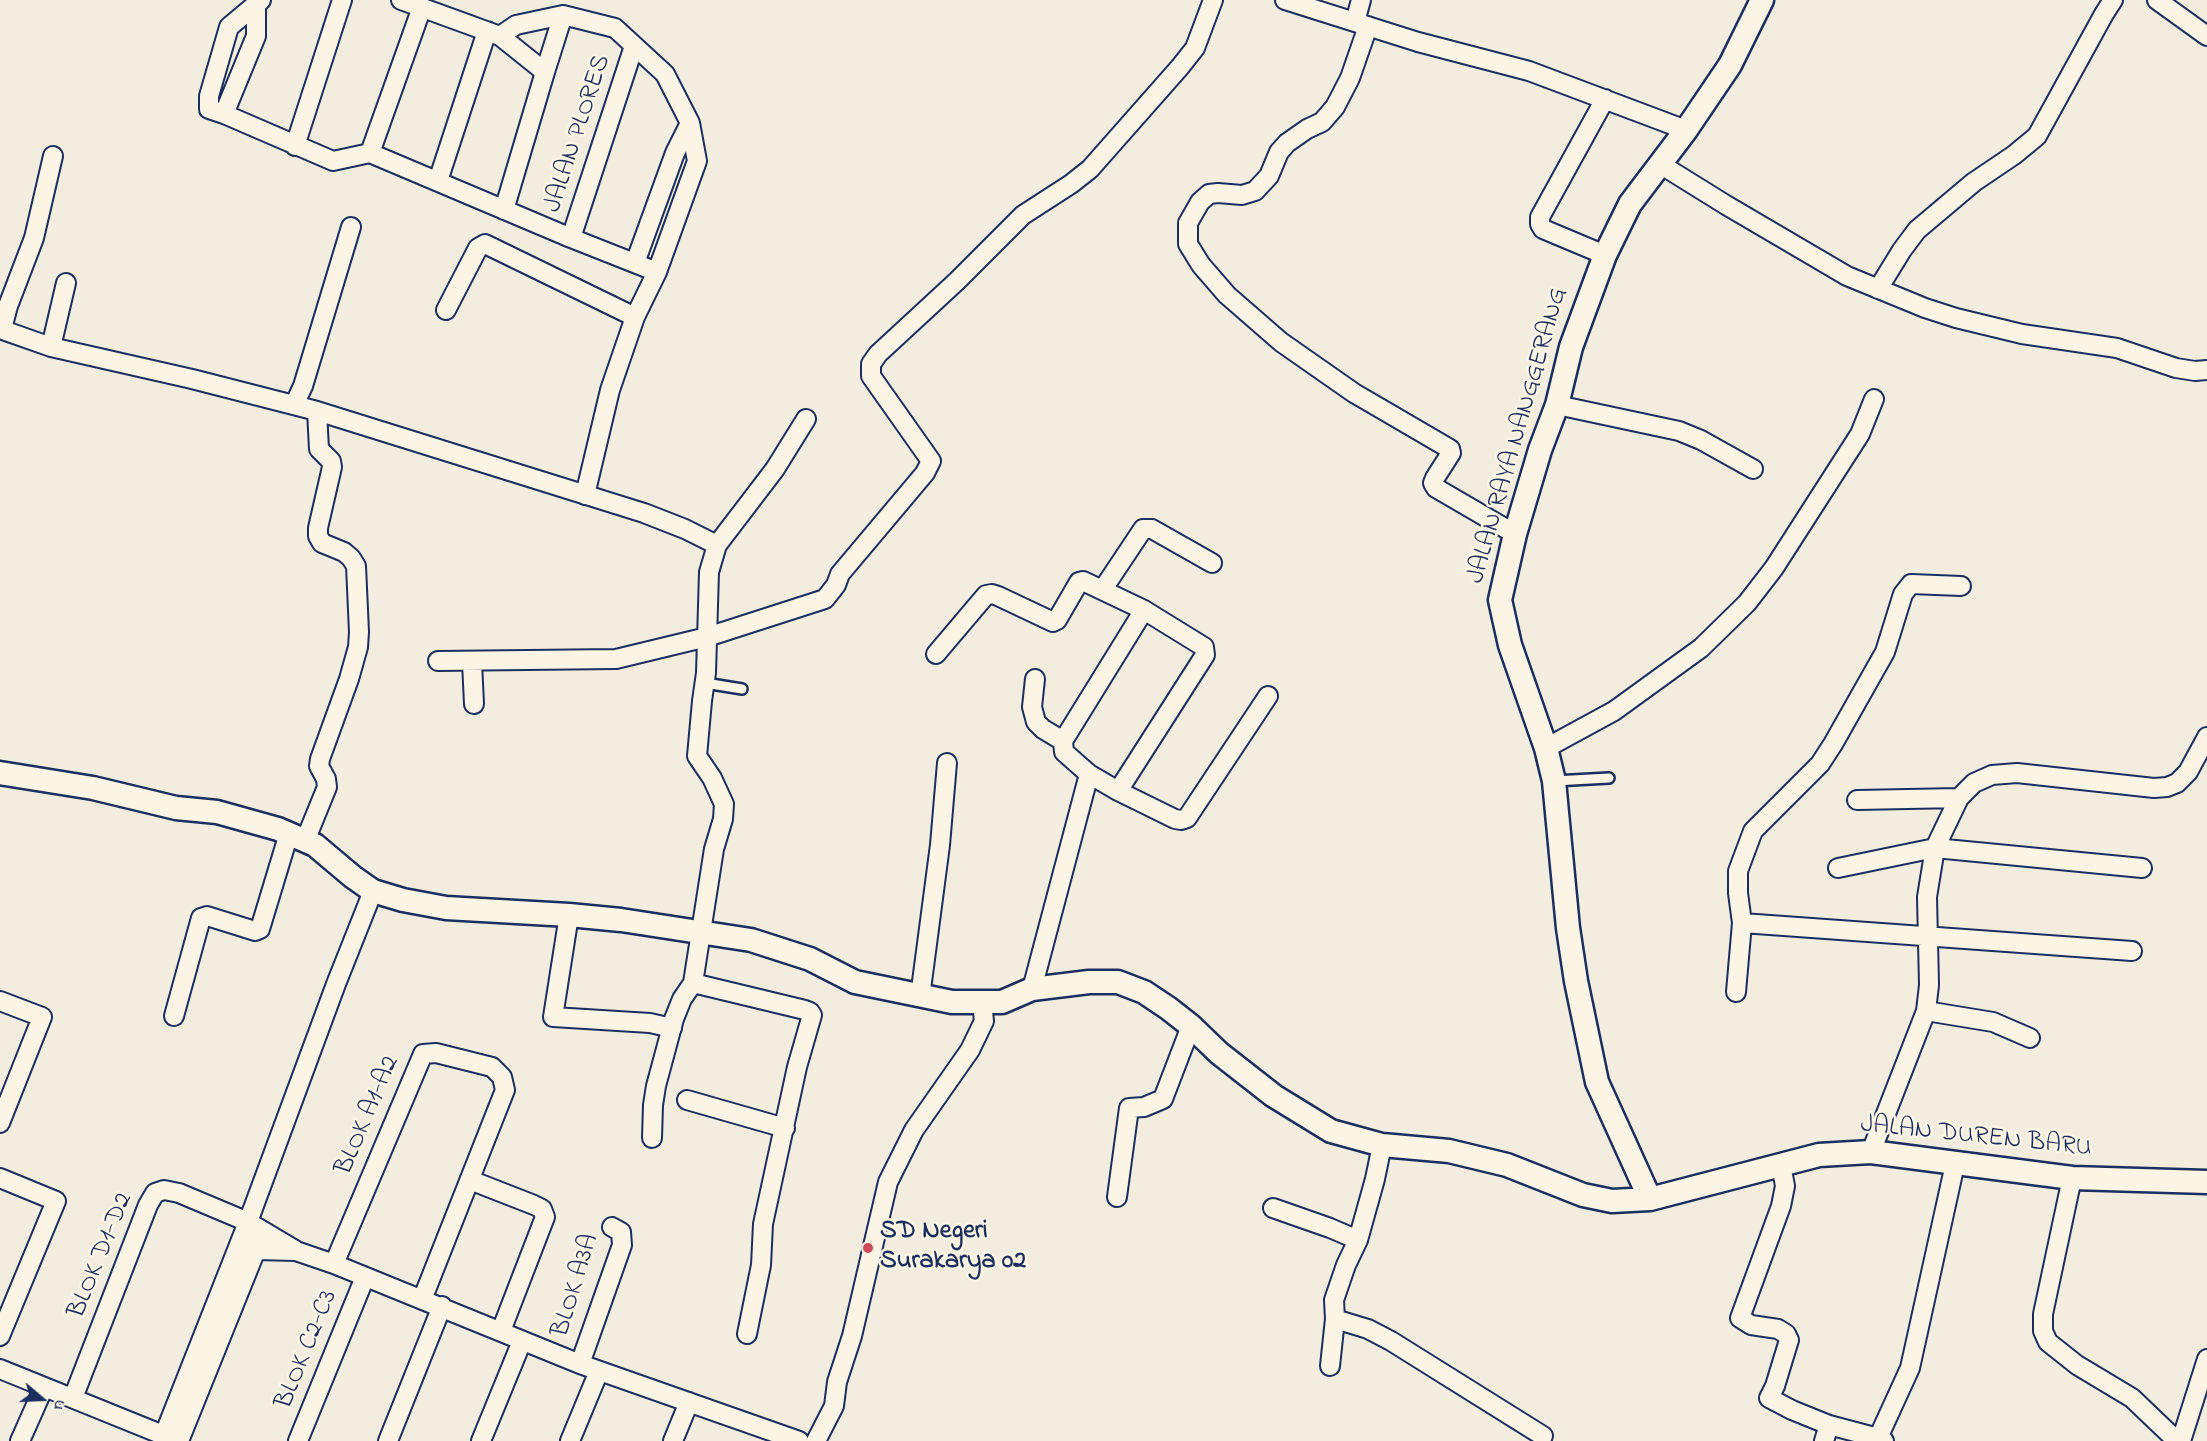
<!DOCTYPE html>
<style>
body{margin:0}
#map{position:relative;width:2207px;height:1441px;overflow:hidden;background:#f3ede0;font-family:"Indie Flower",sans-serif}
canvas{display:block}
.north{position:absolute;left:12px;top:1369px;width:60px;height:60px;-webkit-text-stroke:4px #fcf5e5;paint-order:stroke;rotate:109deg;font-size:16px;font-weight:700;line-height:24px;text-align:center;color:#1b2f5e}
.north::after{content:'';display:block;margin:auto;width:21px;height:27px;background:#1b2f5e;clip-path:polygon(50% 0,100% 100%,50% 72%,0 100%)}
</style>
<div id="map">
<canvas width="2207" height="1441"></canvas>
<div class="north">U</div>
</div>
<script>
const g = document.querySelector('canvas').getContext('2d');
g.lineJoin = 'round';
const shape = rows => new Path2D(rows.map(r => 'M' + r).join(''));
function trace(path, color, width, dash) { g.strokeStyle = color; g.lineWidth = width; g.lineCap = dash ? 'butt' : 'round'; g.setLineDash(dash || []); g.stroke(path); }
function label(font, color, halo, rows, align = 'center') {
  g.font = font + ' "Indie Flower",sans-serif'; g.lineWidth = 5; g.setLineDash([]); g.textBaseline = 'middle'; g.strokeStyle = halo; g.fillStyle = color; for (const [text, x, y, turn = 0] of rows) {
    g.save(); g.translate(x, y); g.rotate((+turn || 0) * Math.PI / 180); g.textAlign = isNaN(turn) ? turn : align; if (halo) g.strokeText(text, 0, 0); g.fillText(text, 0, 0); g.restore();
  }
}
const service = shape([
 [705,683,742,689],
 [1554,781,1609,778]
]);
const minor = shape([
 [261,0,229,27,209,96,209,109,224,114,333,161,370,153,571,238,657,272],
 [401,0,500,36,545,72,504,210],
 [1285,0,1418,42,1529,71,1686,130],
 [2157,0,2207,36],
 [1355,22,1361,0],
 [1368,26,1350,78,1335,107,1322,122,1307,129,1287,143,1279,152,1269,176,1255,191,1242,195,1218,193,1209,194,1200,202,1188,223,1188,244,1201,265,1227,295,1281,342,1354,393,1450,449,1451,453,1435,478,1433,483,1436,488,1515,534],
 [500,36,516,25,563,15,615,28,665,74,690,123,697,161,657,272,635,317,610,390,585,495],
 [545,72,563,15],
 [224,114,256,36,256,3],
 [295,146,342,0],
 [370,153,422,7],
 [1660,164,1726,205,1847,276,1925,308,1956,318,2022,334,2117,348,2176,368,2195,371,2207,370],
 [438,181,487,31],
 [571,238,634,46],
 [1605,255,1543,229,1540,224,1540,217,1605,99],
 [635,263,675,153,690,123],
 [1878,289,1902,250,1917,230,1974,182,2014,155,2037,136,2104,14,2113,0],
 [446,310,478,248,485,244,635,317],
 [0,329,51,347,192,379,317,411,644,513,685,529,717,545,709,572,706,673,702,701,697,756,712,778,724,804,723,819,714,849,693,983,682,999,674,1019,656,1086,653,1105,652,1138],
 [2,329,8,306,34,238,53,156],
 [51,347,66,283],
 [294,405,303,386,351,227],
 [1557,405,1679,431,1701,440,1753,469],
 [717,545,775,469,806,419],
 [1103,589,1143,529,1152,529,1212,563],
 [936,654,986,595,992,594,998,596,1053,622,1057,620,1079,582,1083,581,1144,610,1204,647,1205,655,1118,791],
 [438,661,616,659,707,637,825,599,836,585,840,574,925,473,931,461,871,376,871,364,878,354,957,281,1023,215,1071,184,1090,169,1180,67,1195,48,1213,0],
 [472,662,474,704],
 [1035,679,1032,707,1036,722,1043,729,1063,741],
 [1546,748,1614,711,1701,648,1747,603,1774,568,1860,434,1874,399],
 [1089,774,1118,791,1175,819,1181,820,1187,818,1268,696],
 [1857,800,1959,798],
 [305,841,327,787,326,779,319,766,320,759,349,679,358,647,359,632,356,566,351,558,344,552,322,543,318,536,318,528,332,467,331,461,319,449,317,411],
 [1838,868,1935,848,2142,868],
 [569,915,553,1017,650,1023,672,1028],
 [1742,923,1738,893,1738,871,1753,831,1820,764,1833,744,1885,652,1903,594,1911,584,1961,586],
 [693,983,805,1010,810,1012,812,1015,797,1067,763,1224,761,1265,747,1334],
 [1032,989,1089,774,1064,752,1063,741,1144,610],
 [1736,992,1742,923,2132,951],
 [920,997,940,845,947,763],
 [0,1001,42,1017,0,1123],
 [1926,1011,1993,1022,2030,1038],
 [174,1016,201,918,207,916,255,931,260,929,289,833],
 [687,1100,785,1128],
 [1871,1152,1926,1011,1929,985,1927,897,1935,848,1959,798,1974,783,1992,775,2017,773,2154,788,2167,787,2177,783,2188,772,2207,737],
 [1781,1165,1785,1186,1781,1206,1740,1318,1751,1325,1778,1329,1786,1334,1789,1340,1775,1386,1769,1398,1792,1410,1829,1425],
 [0,1178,56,1201,0,1336],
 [2072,1178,2043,1314,2043,1331,2048,1342,2077,1365,2132,1398,2177,1441],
 [470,1180,534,1205,542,1209,545,1217,501,1331],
 [1117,1197,1129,1108,1144,1107,1163,1099,1191,1026],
 [1273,1208,1330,1228,1358,1240],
 [256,1250,296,1251,334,1264,580,1364,799,1441],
 [334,1264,423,1054,436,1053,492,1067,502,1077,505,1090,422,1300],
 [1335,1319,1368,1329,1391,1341,1543,1436],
 [580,1364,622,1245,621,1232,612,1227],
 [1330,1366,1335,1319,1334,1300,1346,1265,1358,1240,1375,1179,1382,1145],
 [0,1369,173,1439],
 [73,1398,148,1205,155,1193,164,1190,179,1193,248,1222],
 [164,1435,248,1222,295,1250],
 [20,1441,44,1387],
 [179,1441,256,1250,248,1222,336,984,373,891],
 [298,1441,365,1277],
 [388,1441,442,1306],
 [481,1441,522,1341],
 [570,1441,599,1371],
 [673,1441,689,1402],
 [816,1441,834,1406,837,1382,852,1336,888,1182,914,1130,970,1050,984,1021,982,1003],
 [1824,1441,1829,1425,1878,1438],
 [1884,1441,1878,1438,1910,1368,1955,1164],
 [2181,1441,2207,1359]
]);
const tertiary = shape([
 [0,773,93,788,176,808,217,812,278,829,315,845,353,877,373,891,403,900,446,908,569,915,621,920,751,940,810,959,855,982,952,1002,1002,1002,1032,989,1089,982,1118,982,1144,992,1168,1008,1191,1026,1219,1053,1274,1096,1331,1131,1382,1145,1449,1151,1507,1165,1583,1195,1612,1201,1650,1199,1819,1155,1871,1152,2072,1178,2207,1182],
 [1650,1199,1597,1082,1576,981,1568,928,1554,781,1546,748,1510,645,1500,600,1515,534,1540,450,1557,405,1571,347,1605,255,1630,204,1686,130,1730,65,1762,0]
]);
const markers = [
 [868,1248,6,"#d1495b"]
];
const streetNames = [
 ["JALAN PLORES",579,134,-72],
 ["JALAN RAYA NANGGERANG",1519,436,-74],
 ["BLOK A1-A2",369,1116,-67],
 ["JALAN DUREN BARU",1976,1138,6],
 ["BLOK D1-D2",102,1256,-68],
 ["BLOK A3A",577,1286,-73],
 ["BLOK C2-C3",308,1350,-68]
];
const poiNames = [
 ["SD Negeri",880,1233],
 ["Surakarya 02",880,1263]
];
trace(service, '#1b2f5e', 14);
trace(minor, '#1b2f5e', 22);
trace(tertiary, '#1b2f5e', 27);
trace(service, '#fcf5e5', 9);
trace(minor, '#fcf5e5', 18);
trace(tertiary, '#fcf5e5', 22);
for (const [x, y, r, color] of markers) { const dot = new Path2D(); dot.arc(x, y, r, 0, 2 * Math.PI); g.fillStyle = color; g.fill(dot); trace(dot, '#fcf5e5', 2); }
label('26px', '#1b2f5e', '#fcf5e5', streetNames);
label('bold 26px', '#1b2f5e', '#fcf5e5', poiNames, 'left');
</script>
